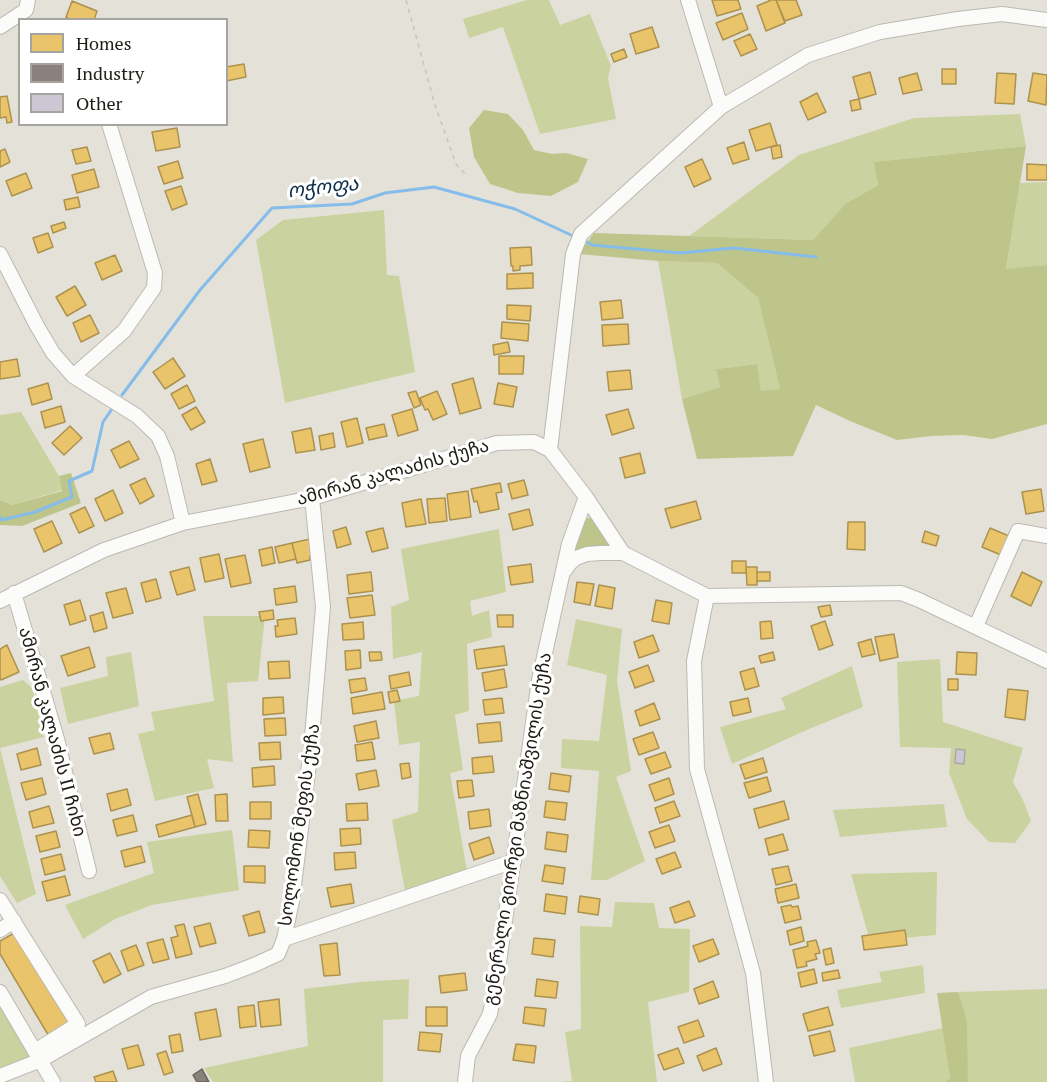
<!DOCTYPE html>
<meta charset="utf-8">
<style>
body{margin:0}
#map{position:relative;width:1047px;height:1082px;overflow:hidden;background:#e4e2d8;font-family:"PT Serif",serif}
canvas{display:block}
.legend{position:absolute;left:18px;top:18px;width:210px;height:108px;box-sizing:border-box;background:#fff;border:2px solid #a5a4a1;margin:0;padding:8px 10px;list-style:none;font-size:18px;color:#1d1c15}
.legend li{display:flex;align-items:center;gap:12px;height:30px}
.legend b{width:30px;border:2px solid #a5a4a1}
</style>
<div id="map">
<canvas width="1047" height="1082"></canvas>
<ul class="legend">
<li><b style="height:16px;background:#e9c46a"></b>Homes</li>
<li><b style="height:16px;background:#8a817c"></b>Industry</li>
<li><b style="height:16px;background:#ccc7d3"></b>Other</li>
</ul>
</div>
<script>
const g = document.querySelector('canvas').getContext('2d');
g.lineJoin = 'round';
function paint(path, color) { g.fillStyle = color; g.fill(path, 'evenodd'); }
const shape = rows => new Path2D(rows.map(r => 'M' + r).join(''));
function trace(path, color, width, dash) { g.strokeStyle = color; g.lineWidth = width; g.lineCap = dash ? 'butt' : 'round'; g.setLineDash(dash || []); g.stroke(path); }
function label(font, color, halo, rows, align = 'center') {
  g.font = font + ' "PT Serif","Noto Sans Georgian",serif'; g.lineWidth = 6; g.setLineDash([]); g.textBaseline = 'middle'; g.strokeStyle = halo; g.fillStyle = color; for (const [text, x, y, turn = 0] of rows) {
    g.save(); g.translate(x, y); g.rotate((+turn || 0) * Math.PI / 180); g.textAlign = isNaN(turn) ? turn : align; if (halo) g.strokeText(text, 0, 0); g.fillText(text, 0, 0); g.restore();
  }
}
const green = shape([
 [527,0,549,0,560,25,590,14,611,66,608,78,616,119,540,134,503,27,469,38,463,19],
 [1020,114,1026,146,875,162,878,185,845,204,813,240,689,236,799,155,914,118],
 [1047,182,1047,265,1006,270,1020,183],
 [384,210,387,275,399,276,415,372,285,403,256,240,283,220],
 [658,261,717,263,758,298,780,389,761,392,756,364,716,369,720,387,682,399],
 [21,412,59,476,62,490,12,505,0,500,0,415],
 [499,529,506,592,470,601,472,616,489,610,492,637,467,644,469,711,455,715,463,770,450,773,467,871,405,891,392,820,418,812,420,742,399,745,394,701,419,696,422,652,393,659,391,607,409,600,401,549],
 [203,616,265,616,258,681,227,683,233,762,207,759,214,788,155,801,138,734,155,730,151,712,214,701],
 [576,619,622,629,617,681,631,771,616,777,645,861,607,880,591,880,599,771,561,768,562,739,599,741,607,675,567,665],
 [131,652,139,706,68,724,60,688,108,676,106,657],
 [940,659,943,722,1023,748,1013,782,1023,800,1031,821,1015,843,989,842,967,819,949,773,951,748,900,747,897,662],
 [852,666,863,707,809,729,732,764,720,727,786,709,781,698],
 [23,680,32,688,44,737,0,748,36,894,17,903,0,876,0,687],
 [944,804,947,827,840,837,833,810],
 [232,830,239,890,152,905,115,919,83,939,65,905,154,873,147,842],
 [937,872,936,935,870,941,851,874],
 [615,902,654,903,659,928,690,929,689,992,648,1002,657,1082,558,1082,572,1081,565,1032,581,1029,580,926,612,927],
 [923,965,925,993,841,1008,837,990,882,982,879,972],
 [409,979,408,1019,383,1020,383,1082,213,1082,204,1068,308,1046,304,989,360,982],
 [1047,989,1047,1082,968,1082,964,1010,958,992],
 [0,1006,33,1059,0,1071],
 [943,1028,950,1078,945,1082,855,1082,849,1048]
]);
const forest = shape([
 [484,110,508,114,523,130,534,150,552,154,566,153,588,159,578,182,551,196,518,193,490,184,474,157,469,128],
 [1026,146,1006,269,1047,265,1047,424,992,439,963,435,931,436,897,440,850,421,816,405,793,456,697,459,682,399,720,387,716,369,757,364,761,391,780,389,758,298,717,263,658,261,579,254,594,233,813,240,845,204,878,185,874,162],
 [71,473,81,503,22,526,0,525,0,500,12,505,62,491,59,476],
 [591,517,595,522,601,533,609,543,610,547,577,552,574,548,585,519],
 [958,992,964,1010,967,1025,968,1082,945,1082,950,1078,937,993]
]);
const homes = shape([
 [712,0,738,0,741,9,717,16,712,0],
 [769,0,776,0,785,23,766,31,757,6,769,1,769,0],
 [776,0,796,0,802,15,785,21,776,0],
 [72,1,97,11,94,20,71,20,66,17,72,1],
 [742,13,748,29,723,40,716,23,742,13],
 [652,27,659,47,636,54,630,34,652,27],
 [750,34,757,49,741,56,734,41,750,34],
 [624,49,627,57,614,62,611,54,624,49],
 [244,64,246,77,226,81,226,67,244,64],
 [942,69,956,69,956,84,942,84,942,69],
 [870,72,876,94,859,99,853,77,870,72],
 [917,73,922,90,903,94,899,78,917,73],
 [997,73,1016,74,1014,104,995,103,997,73],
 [1033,73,1047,75,1046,105,1028,101,1033,73],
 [817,93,826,112,808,120,800,102,817,93],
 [7,96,12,122,7,123,6,117,0,118,0,97,7,96],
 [859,99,861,109,852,111,850,101,859,99],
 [770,123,777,145,756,151,749,130,770,123],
 [177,128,180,147,156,151,152,132,177,128],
 [744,142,749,159,733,164,727,148,744,142],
 [780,145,782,157,773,159,771,147,780,145],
 [87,147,91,161,76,164,72,150,87,147],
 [5,149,10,162,0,167,0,151,5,149],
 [702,159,711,179,694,187,685,167,702,159],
 [178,161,183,178,164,184,158,167,178,161],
 [1027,164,1047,165,1047,180,1027,180,1027,164],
 [94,169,99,187,77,193,72,175,94,169],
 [26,173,32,188,12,196,6,181,26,173],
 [181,186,187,204,172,210,165,191,181,186],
 [78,197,80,207,66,210,64,200,78,197],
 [64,222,66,228,53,233,51,226,64,222],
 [48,233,53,247,38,253,33,238,48,233],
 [531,247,532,265,520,266,520,270,513,271,513,266,511,266,510,248,531,247],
 [115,255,122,271,102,280,95,263,115,255],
 [533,273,533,288,507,289,507,274,533,273],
 [75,286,86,305,67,316,56,297,75,286],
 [621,300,623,318,602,320,600,302,621,300],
 [507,305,531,306,530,321,507,319,507,305],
 [90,315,99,333,81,342,73,323,90,315],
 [502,322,529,324,528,341,501,338,502,322],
 [628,324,629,344,603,346,602,325,628,324],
 [508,342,510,352,494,355,493,345,508,342],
 [499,356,524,356,523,374,499,374,499,356],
 [173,358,185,376,165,389,153,372,173,358],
 [17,359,20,376,0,379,0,362,17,359],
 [630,370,632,389,609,391,607,372,630,370],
 [473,378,481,408,460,414,452,384,473,378],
 [48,383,52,399,32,405,28,389,48,383],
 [498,383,517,387,513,407,494,404,498,383],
 [187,385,195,401,179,409,171,394,187,385],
 [416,391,421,405,414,408,408,393,416,391],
 [437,391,447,414,433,420,428,409,425,410,420,398,437,391],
 [61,406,65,422,45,428,41,412,61,406],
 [196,407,205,422,191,430,182,415,196,407],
 [412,409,418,430,398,436,392,415,412,409],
 [628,409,634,428,612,435,606,415,628,409],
 [357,418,363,443,347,447,341,422,357,418],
 [384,424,387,436,369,440,366,428,384,424],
 [70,426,82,438,64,455,52,443,70,426],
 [311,428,315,450,296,453,292,432,311,428],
 [333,433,335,447,321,450,319,436,333,433],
 [263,439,270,467,250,472,243,444,263,439],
 [129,441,139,459,120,468,111,450,129,441],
 [640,453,645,473,625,478,620,458,640,453],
 [210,459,217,481,202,485,196,464,210,459],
 [145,478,154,496,140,504,130,485,145,478],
 [524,480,528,495,512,499,508,484,524,480],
 [500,483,502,492,496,493,499,509,480,513,477,501,474,502,471,489,500,483],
 [1041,489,1044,511,1026,514,1022,492,1041,489],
 [113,490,123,513,105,521,95,499,113,490],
 [468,491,471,517,450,520,447,494,468,491],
 [445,498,447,521,429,523,427,499,445,498],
 [421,499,426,524,406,527,402,503,421,499],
 [696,501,701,519,671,528,665,509,696,501],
 [85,507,94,526,79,533,70,514,85,507],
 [529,509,533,525,513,530,509,514,529,509],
 [52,521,62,543,44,552,34,529,52,521],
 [848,522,865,522,865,550,847,549,848,522],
 [346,527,351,544,337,548,333,531,346,527],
 [383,528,388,548,372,552,366,532,383,528],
 [990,528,1009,536,1001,555,982,547,990,528],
 [925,531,939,536,936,546,922,542,925,531],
 [310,539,314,555,310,556,310,560,297,563,292,543,310,539],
 [292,543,296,559,279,563,275,547,292,543],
 [272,547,275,563,262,566,259,550,272,547],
 [219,554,224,578,205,582,200,558,219,554],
 [245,555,251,583,231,587,225,559,245,555],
 [732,561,746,561,746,573,732,573,732,561],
 [531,564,533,582,511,585,508,567,531,564],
 [189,567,195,590,177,595,170,572,189,567],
 [746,567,757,567,757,585,747,585,746,567],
 [371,572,373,591,349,594,347,575,371,572],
 [757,572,770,572,770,581,757,581,757,572],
 [1022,572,1042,582,1031,606,1011,596,1022,572],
 [156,579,161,598,146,602,141,583,156,579],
 [577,582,594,584,590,605,574,602,577,582],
 [599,585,615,588,612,609,595,606,599,585],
 [295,586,297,602,276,605,274,589,295,586],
 [126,588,133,613,113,618,106,593,126,588],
 [372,595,375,615,350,618,347,598,372,595],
 [80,600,86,620,70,625,64,605,80,600],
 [656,600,672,603,669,624,652,621,656,600],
 [830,605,832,615,821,617,818,607,830,605],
 [273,610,274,619,261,621,259,612,273,610],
 [103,612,107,628,94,632,90,616,103,612],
 [497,615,513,615,513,627,498,627,497,615],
 [295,618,297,634,276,637,275,626,278,626,277,620,295,618],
 [771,621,773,638,761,639,760,622,771,621],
 [825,621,833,645,819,650,811,626,825,621],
 [363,622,364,639,343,640,342,624,363,622],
 [894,634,898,657,880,661,875,637,894,634],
 [653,635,659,651,639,658,634,642,653,635],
 [871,639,875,654,862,657,858,643,871,639],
 [7,645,19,672,1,680,0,677,0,649,7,645],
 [504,646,507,665,477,669,474,650,504,646],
 [89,647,95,667,68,676,61,656,89,647],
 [360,650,361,668,346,670,345,651,360,650],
 [369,652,381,652,382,660,370,661,369,652],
 [773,652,775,660,761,663,759,656,773,652],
 [957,652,977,653,976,675,956,674,957,652],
 [289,661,290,678,269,679,268,662,289,661],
 [648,665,654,681,635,688,629,672,648,665],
 [754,668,759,686,745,690,740,672,754,668],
 [504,669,507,687,485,691,482,673,504,669],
 [409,672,411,685,391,689,389,676,409,672],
 [365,678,367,690,351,693,349,680,365,678],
 [948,679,958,679,958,690,948,690,948,679],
 [1008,689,1028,691,1025,720,1005,717,1008,689],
 [397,690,400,701,390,703,388,692,397,690],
 [382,692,385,709,353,714,351,698,382,692],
 [283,697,284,713,263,715,263,698,283,697],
 [502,698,504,713,485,715,483,700,502,698],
 [748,698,751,712,733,716,730,702,748,698],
 [654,703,660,719,640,726,635,711,654,703],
 [285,718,286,735,265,736,264,719,285,718],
 [376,721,379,738,357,742,354,726,376,721],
 [500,722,502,741,479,743,477,724,500,722],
 [653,732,659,748,639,755,633,739,653,732],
 [110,733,114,749,94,754,89,738,110,733],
 [280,742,281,759,260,760,259,743,280,742],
 [372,742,375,759,357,761,355,745,372,742],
 [37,748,41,765,21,770,17,754,37,748],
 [665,752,671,767,651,774,645,759,665,752],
 [492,756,494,772,473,774,472,758,492,756],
 [763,758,767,772,745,779,740,765,763,758],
 [409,763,411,777,402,779,400,764,409,763],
 [274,766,275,785,253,787,252,768,274,766],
 [376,770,379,786,359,790,356,774,376,770],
 [551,773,571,776,569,792,549,789,551,773],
 [767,777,771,791,749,798,744,783,767,777],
 [42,778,46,794,26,800,21,783,42,778],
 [669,778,674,794,655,801,649,785,669,778],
 [472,780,474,796,459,798,457,781,472,780],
 [127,789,131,805,111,811,107,794,127,789],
 [198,794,206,824,195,827,187,797,198,794],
 [227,794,228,821,216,821,215,795,227,794],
 [546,801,567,803,565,820,544,817,546,801],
 [674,801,680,816,660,823,655,808,674,801],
 [784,801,789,819,759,828,754,809,784,801],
 [250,802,271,802,271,819,250,819,250,802],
 [367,803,368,820,347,821,346,804,367,803],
 [49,806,54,823,33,828,29,812,49,806],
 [489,809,491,826,470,829,468,812,489,809],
 [133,815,137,831,117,836,113,820,133,815],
 [192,815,195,827,159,837,156,825,192,815],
 [669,825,675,841,655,848,649,832,669,825],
 [360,828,361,844,341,846,340,829,360,828],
 [249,830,270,831,269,848,248,847,249,830],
 [56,831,60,847,40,852,36,836,56,831],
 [547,832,568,835,566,852,545,849,547,832],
 [783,834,788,850,769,855,765,839,783,834],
 [489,837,494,853,474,860,469,844,489,837],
 [141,846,145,862,125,867,121,851,141,846],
 [355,852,356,868,335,870,334,853,355,852],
 [675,852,681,867,662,874,656,859,675,852],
 [61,854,65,870,45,875,41,859,61,854],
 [545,865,565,868,563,884,542,881,545,865],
 [244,866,265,866,265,883,244,882,244,866],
 [788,866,792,881,776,885,772,869,788,866],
 [65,876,70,895,47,901,42,882,65,876],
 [351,884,354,903,331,907,327,888,351,884],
 [796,884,799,898,778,903,775,889,796,884],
 [546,894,567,897,565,914,544,911,546,894],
 [580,896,600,899,598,915,578,912,580,896],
 [689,901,695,916,675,923,670,908,689,901],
 [791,905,792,907,798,906,801,919,785,923,781,907,791,905],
 [259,911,265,932,249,936,243,916,259,911],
 [210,923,216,943,200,947,194,927,210,923],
 [184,924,192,954,176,958,171,938,178,936,175,926,184,924],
 [801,927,804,941,790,945,787,931,801,927],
 [905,930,907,945,864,950,862,936,905,930],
 [16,932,71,1025,50,1038,0,954,0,941,16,932],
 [534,938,555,940,553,957,532,954,534,938],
 [163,939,169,959,153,963,147,943,163,939],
 [713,939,719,954,699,962,693,946,713,939],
 [816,940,820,953,815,954,817,959,806,962,807,966,797,968,793,950,808,946,807,942,816,940],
 [337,943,340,975,324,976,320,945,337,943],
 [136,945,144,965,128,971,121,951,136,945],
 [831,948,834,963,826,965,823,950,831,948],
 [110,953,121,974,104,983,93,961,110,953],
 [814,969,817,983,801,987,798,973,814,969],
 [838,970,840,978,823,981,822,973,838,970],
 [465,973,467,990,441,993,439,976,465,973],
 [537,979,558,982,556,998,535,996,537,979],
 [713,981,719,997,699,1004,694,989,713,981],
 [279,999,281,1025,261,1027,258,1002,279,999],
 [254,1005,256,1026,240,1028,238,1007,254,1005],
 [426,1007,447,1007,447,1026,426,1026,426,1007],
 [525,1007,546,1009,544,1026,523,1023,525,1007],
 [828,1007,833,1025,808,1031,803,1014,828,1007],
 [216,1009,221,1036,200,1040,195,1013,216,1009],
 [698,1020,704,1036,684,1043,678,1027,698,1020],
 [830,1031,835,1051,814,1056,809,1036,830,1031],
 [420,1032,442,1034,440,1052,418,1050,420,1032],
 [180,1034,183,1051,172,1053,169,1036,180,1034],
 [516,1044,536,1046,534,1063,513,1060,516,1044],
 [138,1045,144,1065,128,1069,122,1049,138,1045],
 [678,1048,684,1063,664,1070,658,1055,678,1048],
 [716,1048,722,1064,703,1071,697,1056,716,1048],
 [166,1051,173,1072,164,1075,157,1054,166,1051],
 [113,1071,117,1082,96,1082,94,1077,113,1071]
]);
const industry = shape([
 [202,1069,209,1082,197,1082,193,1075,202,1069]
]);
const stream = shape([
 [587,242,592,245,680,253,734,248,816,257],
 [122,395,200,290,272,208,352,204,385,193,434,187,515,209,571,235],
 [0,517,2,520,35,512,72,497,69,481,92,471,103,422,112,409]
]);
const building = shape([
 [956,749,965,750,964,764,955,763,956,749]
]);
const path = shape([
 [406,0,435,105,456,164,465,174]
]);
const minor = shape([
 [688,0,721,107],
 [0,27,26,10,28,0],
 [0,254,37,326,53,353,73,376,137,416,158,436,167,456,183,523],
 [73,376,124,331,154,288,155,273,109,124],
 [550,450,573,254,581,234,721,107,808,55,880,32,958,19,1002,14,1047,20],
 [565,570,569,564,576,558,587,554,601,553,623,553],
 [14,593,57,739,89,871],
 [707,596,694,661,697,769,753,973,766,1082],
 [0,601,104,550,183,523,312,498,497,443,534,442,550,450,586,497,623,553,707,596,901,593,919,600,1047,661],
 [976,626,1018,531,1047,536],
 [0,900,78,1024,35,1051],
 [0,930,14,921],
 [284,939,514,861],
 [0,992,53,1082],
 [0,1076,41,1060,151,997,225,976,254,965,278,954,284,939,292,901,311,748,323,607,312,498],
 [465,1082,468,1056,490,1014,497,977,539,680,569,544,586,497]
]);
const streetNames = [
 ["ამირან კალაძის ქუჩა",393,473,-16],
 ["ამირან კალაძის II ჩიხი",52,732,75],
 ["სოლომონ მეფის ქუჩა",300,825,-82],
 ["გენერალი გიორგი მაზნიაშვილის ქუჩა",518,829,-81]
];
const waterNames = [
 ["ოჭოფა",323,188,-6]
];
paint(green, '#cad29f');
paint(forest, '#bec58a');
paint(homes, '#e9c46a');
trace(homes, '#ac9250', 1.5);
paint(industry, '#8a817c');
trace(industry, '#69635d', 1.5);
trace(stream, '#86bcea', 3);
paint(building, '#ccc7d3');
trace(building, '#aaa9a7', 1.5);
trace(minor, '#bbb9b2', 16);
trace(path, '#c4c4c1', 1.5, [4.5, 4.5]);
trace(minor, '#fbfbf9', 14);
label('18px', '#1d1c15', '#fff', streetNames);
label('italic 20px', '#0d2e49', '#fff', waterNames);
</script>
